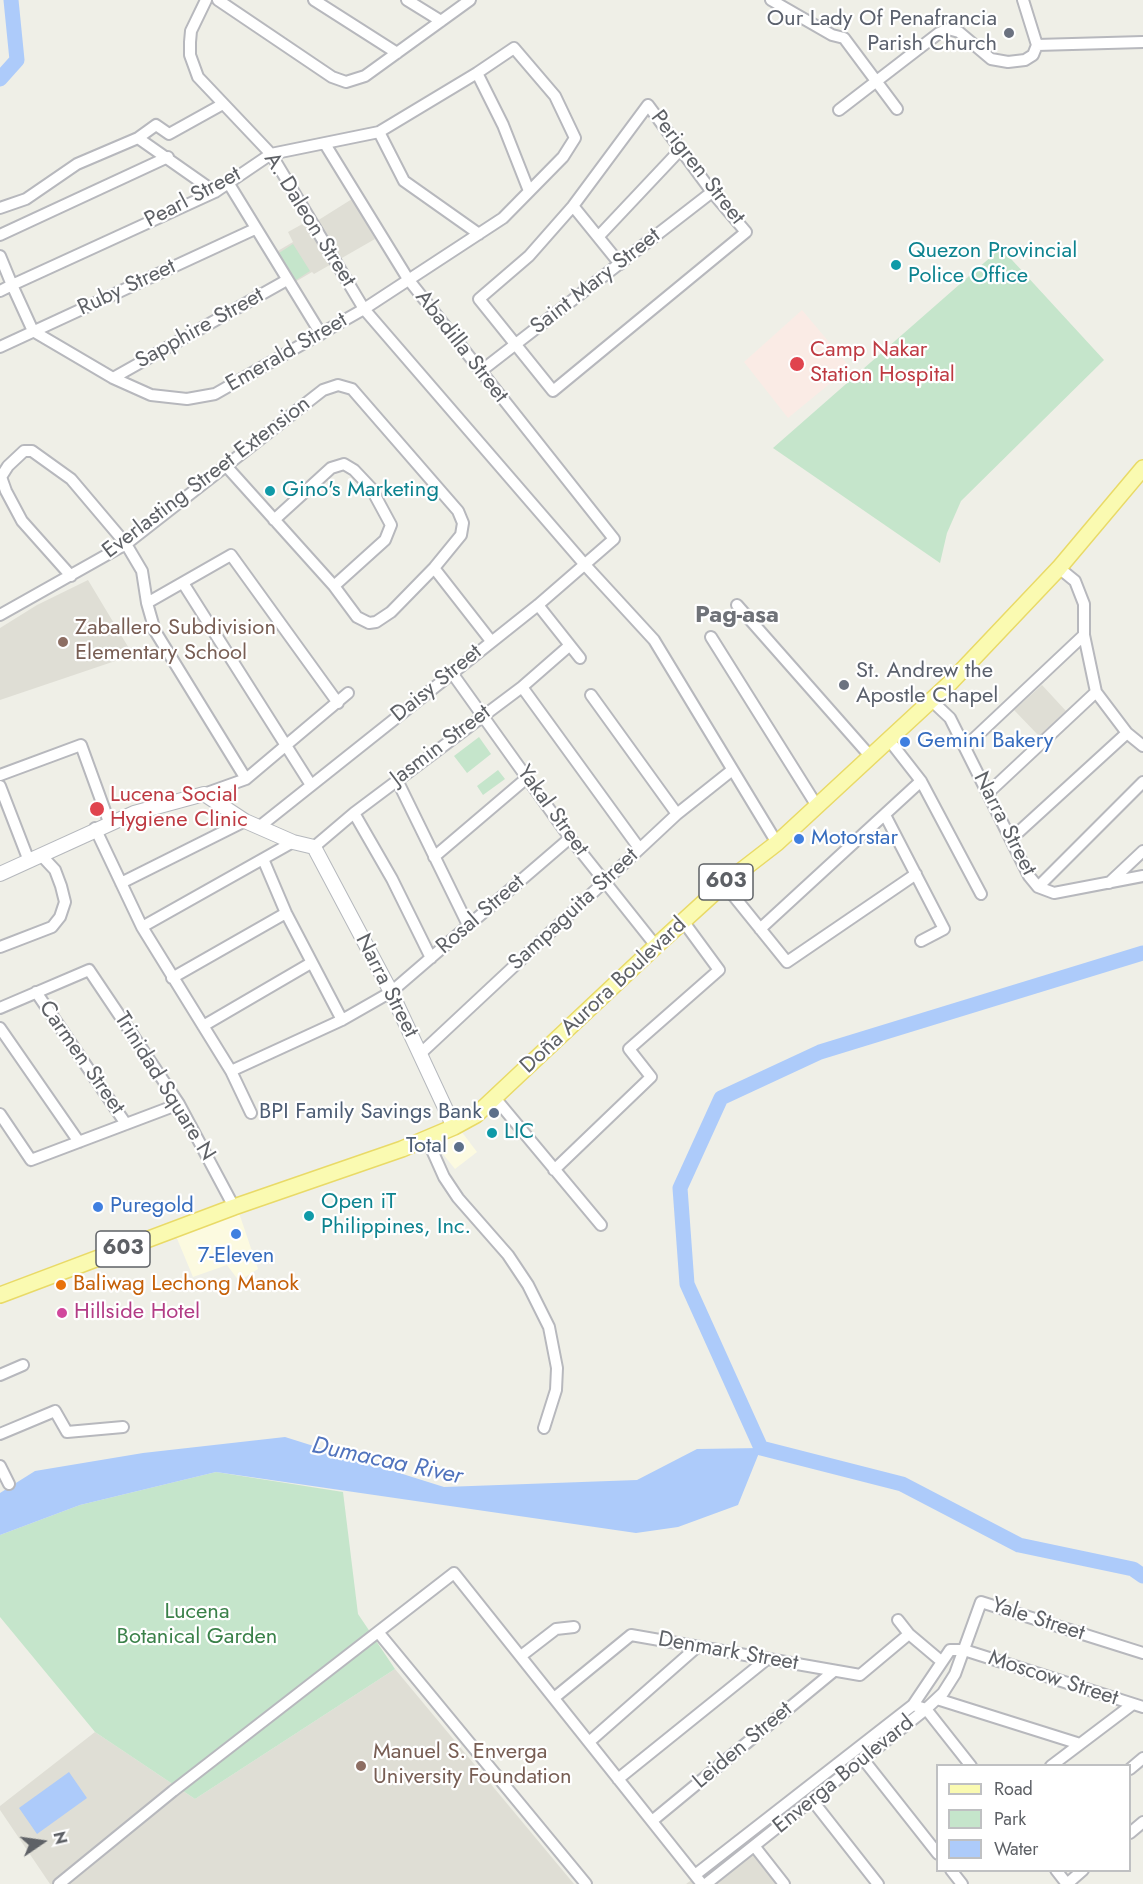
<!DOCTYPE html>
<meta charset="utf-8">
<style>
body{margin:0}
#map{position:relative;width:1143px;height:1884px;overflow:hidden;background:#efefe7;font-family:Jost,sans-serif}
canvas{display:block}
.legend{position:absolute;left:936px;top:1764px;width:195px;height:108px;box-sizing:border-box;background:#fff;border:2px solid #bfc0c2;margin:0;padding:8px 10px;list-style:none;font-size:18px;color:#5e6166}
.legend li{display:flex;align-items:center;gap:12px;height:30px}
.legend b{width:30px;border:2px solid #bfc0c2}
.north{position:absolute;left:12px;top:1812px;width:60px;height:60px;-webkit-text-stroke:4px #fff;paint-order:stroke;rotate:77deg;font-size:16px;font-weight:700;line-height:24px;text-align:center;color:#5e6166}
.north::after{content:'';display:block;margin:auto;width:21px;height:27px;background:#5e6166;clip-path:polygon(50% 0,100% 100%,50% 72%,0 100%)}
</style>
<div id="map">
<canvas width="1143" height="1884"></canvas>
<ul class="legend">
<li><b style="height:8px;background:#fafab1"></b>Road</li>
<li><b style="height:16px;background:#c5e5cb"></b>Park</li>
<li><b style="height:16px;background:#adcbfa"></b>Water</li>
</ul>
<div class="north">N</div>
</div>
<script>
const g = document.querySelector('canvas').getContext('2d');
g.lineJoin = 'round';
function paint(path, color) { g.fillStyle = color; g.fill(path, 'evenodd'); }
const shape = rows => new Path2D(rows.map(r => 'M' + r).join(''));
function trace(path, color, width, dash) { g.strokeStyle = color; g.lineWidth = width; g.lineCap = dash ? 'butt' : 'round'; g.setLineDash(dash || []); g.stroke(path); }
function label(font, color, halo, rows, align = 'center') {
  g.font = font + ' Jost,sans-serif'; g.lineWidth = 4.5; g.setLineDash([]); g.textBaseline = 'middle'; g.strokeStyle = halo; g.fillStyle = color; for (const [text, x, y, turn = 0] of rows) {
    g.save(); g.translate(x, y); g.rotate((+turn || 0) * Math.PI / 180); g.textAlign = isNaN(turn) ? turn : align; if (halo) g.strokeText(text, 0, 0); g.fillText(text, 0, 0); g.restore();
  }
}
const commercial = shape([
 [461,1131,477,1152,455,1169,435,1144],
 [239,1213,258,1269,239,1281,227,1265,193,1277,176,1236]
]);
const education = shape([
 [352,199,375,239,314,274,312,272,295,282,276,252,293,242,288,232,306,222,309,226],
 [88,580,133,655,0,700,0,628,37,605],
 [1042,685,1066,711,1039,736,1014,710],
 [395,1669,574,1884,50,1884,0,1810,0,1806,95,1732,195,1799],
 [746,1841,778,1884,686,1884]
]);
const medical = shape([
 [802,310,850,367,788,418,744,362]
]);
const green = shape([
 [293,244,310,271,296,280,279,253],
 [1001,248,1104,360,961,501,947,533,940,563,773,448],
 [479,737,491,754,467,773,454,756],
 [498,770,505,779,483,795,477,786],
 [216,1472,343,1492,358,1614,395,1669,195,1799,95,1732,0,1617,0,1535,80,1505]
]);
const water = shape([
 [285,1437,444,1487,637,1480,697,1449,761,1448,738,1505,678,1527,636,1533,216,1472,80,1505,0,1535,0,1493,35,1471,143,1453],
 [69,1772,87,1798,37,1834,19,1808]
]);
const river = shape([
 [0,79,17,60,11,0],
 [761,1448,687,1284,680,1188,721,1098,820,1052,1143,953],
 [761,1448,902,1484,1019,1545,1133,1569,1143,1576]
]);
const street = shape([
 [206,0,191,31,190,42,190,55,198,77,271,154,364,309,586,566,654,640,777,843],
 [218,0,332,77,346,82,365,76,470,0],
 [314,0,397,53],
 [407,0,441,21],
 [771,0,832,35,844,38,897,109],
 [1037,45,1143,42],
 [477,73,503,125,529,191],
 [648,105,712,192,746,232,553,391,479,299,529,256,573,206,648,105],
 [839,110,939,33,948,29,959,32,991,59,1008,62,1025,60,1033,55,1037,45,1023,0],
 [379,132,404,181,479,234],
 [138,138,156,125,169,134,223,104],
 [229,184,321,334],
 [573,206,620,264],
 [0,208,26,199,77,164,138,138,215,192],
 [0,235,168,157],
 [599,236,681,149],
 [0,256,12,285,33,331,113,378,151,395,187,399,215,394,364,309,503,218,563,157,575,138,555,96,514,48,477,73,379,132,271,154,215,192,12,285,0,291],
 [0,347,255,229],
 [481,371,712,192],
 [113,378,287,280],
 [274,520,331,468,344,464,354,470,371,488,391,525,385,540,334,586],
 [434,568,491,641],
 [1059,568,1075,581,1084,604,1084,635,1096,692,1127,733,1143,746],
 [71,576,22,521,6,491,1,477,8,466,24,451,32,451,71,479,126,544,142,571,147,603,155,631,246,779],
 [183,583,311,785],
 [147,603,231,555,338,703],
 [538,605,580,658],
 [737,605,871,757],
 [0,615,126,544,323,390,338,385,352,389,458,511,463,523,461,535,434,568,391,612,376,622,369,623,357,617,334,586,227,467],
 [711,637,817,806],
 [452,673,570,838,656,946],
 [522,687,639,848],
 [591,695,677,814],
 [932,701,950,718,1029,876,1038,887,1054,893,1143,876],
 [889,740,921,781,981,894],
 [965,747,1084,635],
 [0,775,81,745,109,822],
 [397,780,468,925],
 [0,786,29,861],
 [988,793,1096,692],
 [204,794,246,779,348,693],
 [354,813,392,879,431,958],
 [885,815,944,929,921,941],
 [259,827,538,605,614,539,408,279,325,144],
 [95,828,142,927,231,1071,251,1113],
 [1012,838,1127,733],
 [314,847,354,813,522,687,569,646],
 [434,857,528,777],
 [263,859,286,913,342,1020],
 [121,883,245,821],
 [1109,883,1143,851],
 [724,884,787,962,916,874],
 [1038,887,1143,782],
 [142,927,293,842],
 [760,929,921,781],
 [0,947,52,927,60,917,65,902,61,886,55,870,41,855],
 [172,978,286,913],
 [36,992,126,1124],
 [0,1008,89,970,179,1104,234,1207],
 [203,1026,311,963],
 [0,1028,79,1142],
 [420,1054,677,814,731,771],
 [231,1071,342,1020,391,992,570,838],
 [495,1098,601,1225],
 [0,1114,31,1160,179,1104],
 [427,1139,444,1177,458,1198,508,1255,528,1285,549,1327,557,1368,556,1390,544,1428],
 [554,1170,651,1077,629,1049,719,970,683,921],
 [0,1375,23,1365],
 [0,1434,55,1411,67,1432,123,1427],
 [0,1466,9,1484],
 [898,1620,909,1634,941,1661],
 [378,1632,586,1884],
 [521,1656,556,1629,574,1627],
 [554,1698,631,1635,860,1675,909,1634],
 [937,1699,1080,1744],
 [913,1705,950,1650,964,1650,1143,1707],
 [589,1742,697,1647],
 [863,1759,938,1854],
 [1051,1766,1133,1704],
 [1130,1769,1143,1758],
 [618,1779,767,1659],
 [812,1800,878,1884],
 [652,1821,834,1671],
 [1130,1833,1143,1822],
 [755,1847,784,1884],
 [951,1870,962,1884],
 [1056,1870,1067,1884],
 [695,1875,913,1705,926,1709,971,1766],
 [59,1884,173,1791,454,1573,702,1884],
 [706,1884,926,1709,943,1693,955,1674,981,1602,1143,1653],
 [1067,1884,1083,1870]
]);
const secondary = shape([
 [0,874,134,813,204,794,245,821,293,842,314,847,391,992,454,1127]
]);
const primary = shape([
 [0,1295,234,1207,402,1149,454,1127,476,1115,656,946,724,884,777,843,950,683,1059,568,1143,468]
]);
const markers = [
 [1009,33,6,"#6b7280"],
 [896,265,6,"#0f9aa8"],
 [797,364,8,"#e0444e"],
 [270,491,6,"#0f9aa8"],
 [63,642,6,"#8d6e63"],
 [844,685,6,"#6b7280"],
 [905,742,6,"#3f7fe0"],
 [97,809,8,"#e0444e"],
 [799,839,6,"#3f7fe0"],
 [494,1113,6,"#5c6f8a"],
 [492,1133,6,"#0f9aa8"],
 [459,1147,6,"#5c6f8a"],
 [98,1207,6,"#3f7fe0"],
 [309,1216,6,"#0f9aa8"],
 [236,1234,6,"#3f7fe0"],
 [61,1285,6,"#e8710a"],
 [62,1313,6,"#d1479c"],
 [361,1766,6,"#8d6e63"]
];
const shields = [
 [726,882,54],
 [123,1249,54]
];
const shieldNames = [
 ["603",726,882],
 ["603",123,1249]
];
const worshipNames = [
 ["Our Lady Of Penafrancia",997,20],
 ["Parish Church",997,45],
 ["St. Andrew the",856,672,"left"],
 ["Apostle Chapel",856,697,"left"]
];
const streetNames = [
 ["Perigren Street",697,168,52],
 ["Pearl Street",193,198,-28],
 ["A. Daleon Street",309,220,58],
 ["Saint Mary Street",596,282,-38],
 ["Ruby Street",127,288,-25],
 ["Sapphire Street",200,329,-29],
 ["Abadilla Street",461,347,52],
 ["Emerald Street",287,353,-30],
 ["Everlasting Street Extension",207,478,-37],
 ["Daisy Street",437,684,-39],
 ["Jasmin Street",441,746,-37],
 ["Yakal Street",552,811,54],
 ["Narra Street",1004,824,63],
 ["Sampaguita Street",574,910,-43],
 ["Rosal Street",481,915,-41],
 ["Narra Street",386,986,63],
 ["Doña Aurora Boulevard",604,996,-43],
 ["Carmen Street",81,1058,55],
 ["Trinidad Square N",164,1087,58],
 ["Yale Street",1038,1620,18],
 ["Denmark Street",728,1652,10],
 ["Moscow Street",1053,1679,18],
 ["Leiden Street",743,1746,-40],
 ["Enverga Boulevard",844,1775,-39]
];
const cultureNames = [
 ["Quezon Provincial",908,252],
 ["Police Office",908,277],
 ["Gino's Marketing",282,491],
 ["LIC",504,1133],
 ["Open iT",321,1203],
 ["Philippines, Inc.",321,1228]
];
const healthNames = [
 ["Camp Nakar",810,351],
 ["Station Hospital",810,376],
 ["Lucena Social",110,796],
 ["Hygiene Clinic",110,821]
];
const educationNames = [
 ["Zaballero Subdivision",75,629],
 ["Elementary School",75,654],
 ["Manuel S. Enverga",373,1753],
 ["University Foundation",373,1778]
];
const shopNames = [
 ["Gemini Bakery",917,742],
 ["Motorstar",811,839],
 ["Puregold",110,1207],
 ["7-Eleven",236,1257,"center"]
];
const serviceNames = [
 ["BPI Family Savings Bank",482,1113],
 ["Total",447,1147]
];
const foodNames = [
 ["Baliwag Lechong Manok",73,1285]
];
const hotelNames = [
 ["Hillside Hotel",74,1313]
];
const parkNames = [
 ["Lucena",197,1613],
 ["Botanical Garden",197,1638]
];
const neighbourhoodNames = [
 ["Pag-asa",737,616]
];
const waterNames = [
 ["Dumacaa River",387,1462,12]
];
paint(commercial, '#fcfae0');
paint(education, '#dfded5');
paint(medical, '#faebe5');
paint(green, '#c5e5cb');
paint(water, '#adcbfa');
trace(river, '#adcbfa', 15);
trace(street, '#b7b8bd', 14);
trace(secondary, '#b5b8bd', 16);
trace(primary, '#e9da67', 18);
trace(street, '#fff', 10);
trace(secondary, '#fff', 14);
trace(primary, '#fafab1', 15);
for (const [x, y, r, color] of markers) { const dot = new Path2D(); dot.arc(x, y, r, 0, 2 * Math.PI); g.fillStyle = color; g.fill(dot); trace(dot, '#fff', 2); }
for (const [x, y, w] of shields) { const box = new Path2D(); box.roundRect(x - w / 2, y - 18, w, 36, 4.5); g.fillStyle = '#fff'; g.fill(box); trace(box, '#5e6166', 1.5); }
label('bold 21px', '#5e6166', null, shieldNames);
label('22px', '#5b616d', '#fff', worshipNames, 'right');
label('22px', '#5e6166', '#fff', streetNames);
label('22px', '#0d838f', '#fff', cultureNames, 'left');
label('22px', '#be3a42', '#fff', healthNames, 'left');
label('22px', '#785e54', '#fff', educationNames, 'left');
label('22px', '#366cbe', '#fff', shopNames, 'left');
label('22px', '#4e5e75', '#fff', serviceNames, 'right');
label('22px', '#c56008', '#fff', foodNames, 'left');
label('22px', '#b23c85', '#fff', hotelNames, 'left');
label('22px', '#3a8149', '#fff', parkNames);
label('bold 24px', '#6f7278', '#fff', neighbourhoodNames);
label('italic 24px', '#5073bd', '#fff', waterNames);
</script>
